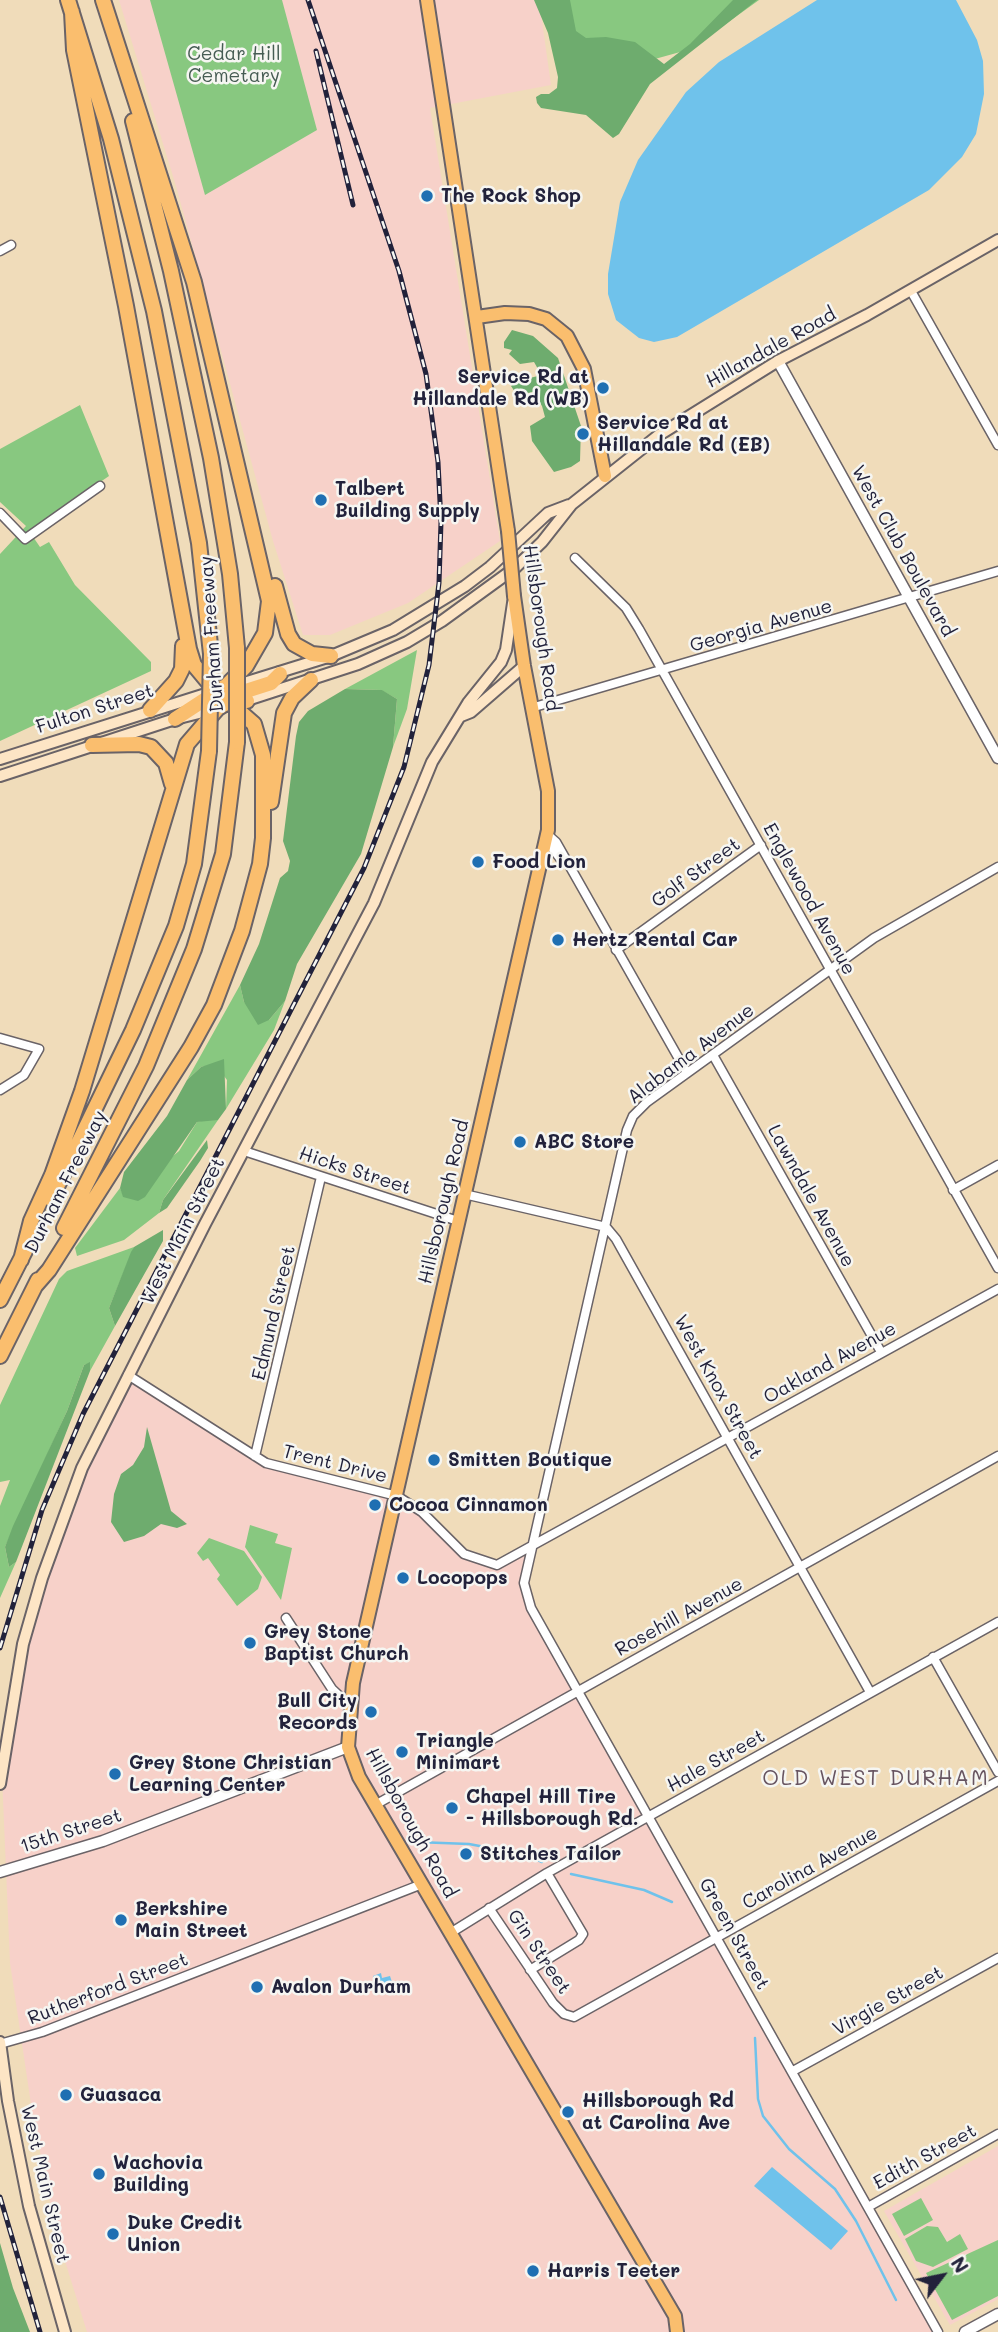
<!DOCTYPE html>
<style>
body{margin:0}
#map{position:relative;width:998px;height:2332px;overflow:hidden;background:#f0dcba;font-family:Mali,sans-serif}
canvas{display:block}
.north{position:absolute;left:907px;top:2241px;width:70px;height:70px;-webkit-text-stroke:5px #f6f6f2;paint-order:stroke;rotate:58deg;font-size:19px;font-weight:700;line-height:28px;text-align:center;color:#22223b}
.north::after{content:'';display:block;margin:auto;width:24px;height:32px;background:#22223b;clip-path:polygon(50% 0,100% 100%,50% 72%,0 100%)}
</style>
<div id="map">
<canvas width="998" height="2332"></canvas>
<div class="north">N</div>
</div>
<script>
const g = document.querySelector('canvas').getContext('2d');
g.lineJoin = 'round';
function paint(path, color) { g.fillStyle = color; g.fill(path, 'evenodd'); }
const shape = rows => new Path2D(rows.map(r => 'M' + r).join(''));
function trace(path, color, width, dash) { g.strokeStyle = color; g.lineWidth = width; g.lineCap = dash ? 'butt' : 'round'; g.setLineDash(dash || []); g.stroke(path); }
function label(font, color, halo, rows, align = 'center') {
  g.font = font + ' Mali,sans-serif'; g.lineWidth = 5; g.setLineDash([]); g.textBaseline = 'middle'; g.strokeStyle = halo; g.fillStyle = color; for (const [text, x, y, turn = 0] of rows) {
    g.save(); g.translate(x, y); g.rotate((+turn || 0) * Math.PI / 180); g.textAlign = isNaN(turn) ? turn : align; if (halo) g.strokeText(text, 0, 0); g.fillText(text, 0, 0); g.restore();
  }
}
const built = shape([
 [119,0,539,0,551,85,430,108,500,541,408,603,330,635,303,635,273,541,176,186],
 [129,1379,253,1457,382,1494,415,1508,446,1540,485,1565,530,1552,523,1588,938,2332,87,2332,56,2232,32,2111,10,1963,2,1776,33,1612,70,1503],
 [998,2146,998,2299,950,2325,884,2211]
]);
const green = shape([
 [150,0,282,0,317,130,205,195],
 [560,0,759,0,691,49,644,62,567,39],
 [80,405,109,476,29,531,40,547,49,542,75,585,151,662,151,671,0,741,0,554,26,526,0,502,0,449],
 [417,650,407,709,393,747,397,699,381,690,345,689],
 [240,985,244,1002,269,1020,285,1001,274,1030,226,1109,227,1080,215,1064,201,1067,187,1080],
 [209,1119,218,1120,163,1200,159,1213,124,1240,77,1256,75,1248,120,1188,124,1197,179,1151,197,1122],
 [134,1247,109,1308,115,1326,90,1371,90,1363,84,1365,67,1411,5,1547,9,1567,16,1562,0,1598,0,1506,10,1480,0,1482,0,1405,59,1279,67,1271],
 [250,1525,278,1534,275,1543,292,1548,281,1600,245,1547],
 [209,1538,244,1551,262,1577,258,1589,237,1606,217,1579,220,1575,208,1558,203,1561,197,1553],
 [921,2198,933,2220,904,2236,892,2214],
 [927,2226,938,2227,947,2242,960,2234,968,2249,933,2267,916,2261,905,2239],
 [998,2240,998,2296,952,2320,926,2273]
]);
const forest = shape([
 [534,0,570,0,576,31,586,38,606,37,635,42,664,64,690,44,733,0,757,0,650,84,619,134,613,138,586,115,541,108,537,103,536,97,541,94,549,94,557,88,558,77,548,33],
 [512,330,533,336,558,358,581,426,580,461,571,467,554,472,532,441,530,426,545,417,542,406,533,392,517,395,511,386,517,381,538,376,538,369,534,362,520,364,509,354,512,350,504,348,504,342],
 [345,689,382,690,397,699,393,747,361,854,297,964,285,1001,269,1020,258,1025,244,1002,240,985,259,944,280,878,288,871,290,861,283,841,296,736,299,722,308,711],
 [224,1059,226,1109,218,1120,197,1122,145,1197,138,1201,123,1197,120,1188,124,1172,167,1116,187,1080,201,1067],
 [207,1140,208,1148,200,1161,167,1208,159,1213,163,1200],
 [163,1230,163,1241,115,1326,109,1308,131,1252,134,1247],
 [90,1362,90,1371,16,1562,9,1567,5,1547,13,1526,67,1411,84,1365],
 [147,1427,171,1511,187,1524,177,1528,161,1524,144,1536,124,1542,111,1522,114,1494,121,1474,133,1465,144,1447],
 [0,2243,13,2288,30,2332,0,2332]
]);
const water = shape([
 [817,0,956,0,977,40,983,61,984,94,976,134,962,157,929,190,677,337,654,342,639,338,616,320,608,294,608,274,620,202,638,160,686,92,719,62],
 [381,1973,382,1978,390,1976,394,1988,378,1993,373,1976],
 [772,2167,848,2231,831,2250,754,2186]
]);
const stream = shape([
 [416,1842,469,1844,527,1855,542,1862],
 [571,1874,644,1890,672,1902],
 [755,2038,758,2099,763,2116,789,2149,835,2189,856,2221,896,2300]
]);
const minor = shape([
 [0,251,11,245],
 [911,291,998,445],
 [0,513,25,539,100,486],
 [575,558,626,608,639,629,998,1268],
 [531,708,998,571],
 [547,834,556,842,687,1073],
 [546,840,562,861],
 [616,950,761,845],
 [0,1038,39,1049,24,1075,0,1090],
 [713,1055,881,1352],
 [244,1151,458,1221],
 [953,1190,998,1165],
 [464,1194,606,1227,616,1239,870,1692],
 [128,1375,266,1463,397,1496,422,1512,464,1554,497,1565,998,1289],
 [255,1456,321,1177],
 [286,1618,332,1689,349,1705],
 [933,1657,998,1772],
 [375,1805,998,1456],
 [489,1908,553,2003,564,2014,574,2017,998,1781],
 [452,1932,547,1873,998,1622],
 [530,1970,579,1940,583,1934,547,1873],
 [0,2044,42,2032,422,1884],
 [793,2071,998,1958],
 [868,2207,998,2134],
 [938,2332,531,1608,524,1583,627,1130,633,1116,647,1102,874,938,998,867]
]);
const tertiary = shape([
 [778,361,998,758],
 [0,1872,103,1841,348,1747],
 [965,2332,998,2314]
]);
const secondary = shape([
 [231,687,331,656,393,630,465,586,490,567,548,513,569,505],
 [241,702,358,664,407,642,442,621,515,568,542,542,572,504,659,435,778,361,867,315,998,240],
 [461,716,471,712,524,666],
 [0,759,212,692],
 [0,776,175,719,215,709],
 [0,1784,23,1644,42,1578,82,1468,205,1224,374,903,432,762,468,703,501,662,506,650,513,603],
 [0,2042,8,2101,29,2206,65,2332]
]);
const primary = shape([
 [427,0,508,531],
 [477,317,505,313,529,314,546,319,567,336,584,369,605,476],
 [514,596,524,666,548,791,548,830,353,1683,348,1747,359,1777,675,2316,677,2332]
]);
const motorway = shape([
 [68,0,111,139,154,311,199,543,211,654],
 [103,0,194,282,269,601,265,633,246,666,227,685,175,719],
 [72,12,74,50,126,306,189,649,194,665,209,683,247,701],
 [133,121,171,271,211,458,230,574,237,648],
 [275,586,288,634,294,644,312,654,331,656],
 [150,710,176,681,182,669,183,646],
 [92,745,139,744,151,747,166,763,172,784],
 [271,802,284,713,292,698,311,680],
 [51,1199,133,1030,176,926,194,864,209,751],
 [64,1228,146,1066,194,949,223,854,237,742],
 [21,1260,31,1221,52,1175,82,1091,187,744,218,708,246,691,271,683,280,674],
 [35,1286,49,1270,191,1047,214,1005,242,931,260,864,263,838,263,755,254,724,230,703],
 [0,1300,25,1251],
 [0,1356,38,1280]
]);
const rail = shape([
 [316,51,353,205],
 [0,1648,42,1510,83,1414,364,868,404,767,429,665,439,583,441,522,438,462,426,374,399,271,308,0],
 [0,2197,40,2332]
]);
const primaryBridge = shape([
 [508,531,514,596]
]);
const motorwayBridge = shape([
 [237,742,237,648],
 [209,751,211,654]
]);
const markers = [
 [427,196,7,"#1f6fb2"],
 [603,388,7,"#1f6fb2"],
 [583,434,7,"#1f6fb2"],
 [321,500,7,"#1f6fb2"],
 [478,862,7,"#1f6fb2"],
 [558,940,7,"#1f6fb2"],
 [520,1142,7,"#1f6fb2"],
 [434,1460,7,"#1f6fb2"],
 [375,1505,7,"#1f6fb2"],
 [403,1578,7,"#1f6fb2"],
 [250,1643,7,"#1f6fb2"],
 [371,1712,7,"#1f6fb2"],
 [402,1752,7,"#1f6fb2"],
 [115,1774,7,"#1f6fb2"],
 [452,1808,7,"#1f6fb2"],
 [466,1854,7,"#1f6fb2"],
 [121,1920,7,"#1f6fb2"],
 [257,1987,7,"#1f6fb2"],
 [66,2095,7,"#1f6fb2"],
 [568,2112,7,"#1f6fb2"],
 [99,2174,7,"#1f6fb2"],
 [113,2234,7,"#1f6fb2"],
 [533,2271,7,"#1f6fb2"]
];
const parkNames = [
 ["Cedar Hill",234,54],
 ["Cemetary",234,76]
];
const poiNames = [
 ["The Rock Shop",441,196],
 ["Service Rd at",589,377,"right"],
 ["Hillandale Rd (WB)",589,399,"right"],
 ["Service Rd at",597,423],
 ["Hillandale Rd (EB)",597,445],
 ["Talbert",335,489],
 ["Building Supply",335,511],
 ["Food Lion",492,862],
 ["Hertz Rental Car",572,940],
 ["ABC Store",534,1142],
 ["Smitten Boutique",448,1460],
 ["Cocoa Cinnamon",389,1505],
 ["Locopops",417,1578],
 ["Grey Stone",264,1632],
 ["Baptist Church",264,1654],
 ["Bull City",357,1701,"right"],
 ["Records",357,1723,"right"],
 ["Triangle",416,1741],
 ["Minimart",416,1763],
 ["Grey Stone Christian",129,1763],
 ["Learning Center",129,1785],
 ["Chapel Hill Tire",466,1797],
 ["- Hillsborough Rd.",466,1819],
 ["Stitches Tailor",480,1854],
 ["Berkshire",135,1909],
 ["Main Street",135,1931],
 ["Avalon Durham",271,1987],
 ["Guasaca",80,2095],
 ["Hillsborough Rd",582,2101],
 ["at Carolina Ave",582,2123],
 ["Wachovia",113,2163],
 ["Building",113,2185],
 ["Duke Credit",127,2223],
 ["Union",127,2245],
 ["Harris Teeter",547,2271]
];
const streetNames = [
 ["Hillandale Road",771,348,-29],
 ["West Club Boulevard",903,551,61],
 ["Georgia Avenue",761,626,-16],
 ["Hillsborough Road",541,628,82],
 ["Durham Freeway",212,634,-94],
 ["Fulton Street",95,709,-18],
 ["Golf Street",696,873,-36],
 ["Englewood Avenue",809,899,61],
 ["Alabama Avenue",691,1054,-37],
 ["Hicks Street",355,1171,18],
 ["Durham Freeway",66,1182,-63],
 ["Lawndale Avenue",811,1196,61],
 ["Hillsborough Road",444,1202,-77],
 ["West Main Street",183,1231,-63],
 ["Edmund Street",274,1313,-77],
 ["Oakland Avenue",830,1363,-29],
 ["West Knox Street",718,1387,61],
 ["Trent Drive",335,1464,14],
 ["Rosehill Avenue",679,1617,-29],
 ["Hale Street",716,1761,-29],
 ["Hillsborough Road",411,1823,61],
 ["15th Street",71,1831,-18],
 ["Carolina Avenue",810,1868,-29],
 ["Green Street",734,1934,61],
 ["Gin Street",539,1952,56],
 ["Rutherford Street",108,1989,-21],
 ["Virgie Street",888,2001,-29],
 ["Edith Street",925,2157,-29],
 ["West Main Street",45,2184,77]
];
const neighbourhoodNames = [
 ["OLD WEST DURHAM",876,1779]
];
paint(built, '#f7d1c9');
paint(green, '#88c880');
paint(forest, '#6eac6e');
paint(water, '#6fc2eb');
trace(stream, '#6fc2eb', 2.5);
trace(minor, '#6a6367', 11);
trace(tertiary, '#6a6367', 13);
trace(secondary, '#6a6367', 14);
trace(primary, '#6a6367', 16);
trace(motorway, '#6a6367', 18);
trace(minor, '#fff', 8);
trace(tertiary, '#fff', 10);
trace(secondary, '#fde5c5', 10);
trace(primary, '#fabe6e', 12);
trace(motorway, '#fabe6e', 14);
trace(rail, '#22223b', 5);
trace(rail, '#f6f6f2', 2.5, [8]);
trace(primaryBridge, '#6a6367', 16, []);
trace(motorwayBridge, '#6a6367', 18, []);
trace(primaryBridge, '#fabe6e', 12);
trace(motorwayBridge, '#fabe6e', 14);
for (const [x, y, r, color] of markers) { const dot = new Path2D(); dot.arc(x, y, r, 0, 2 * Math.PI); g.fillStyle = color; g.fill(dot); trace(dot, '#f6f6f2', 2.5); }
label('19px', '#465c53', '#f6f6f2', parkNames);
label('bold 19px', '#22223b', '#f6f6f2', poiNames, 'left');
label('19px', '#22223b', '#f6f6f2', streetNames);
g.letterSpacing = '2px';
label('21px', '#675460', '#f6f6f2', neighbourhoodNames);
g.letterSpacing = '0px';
</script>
